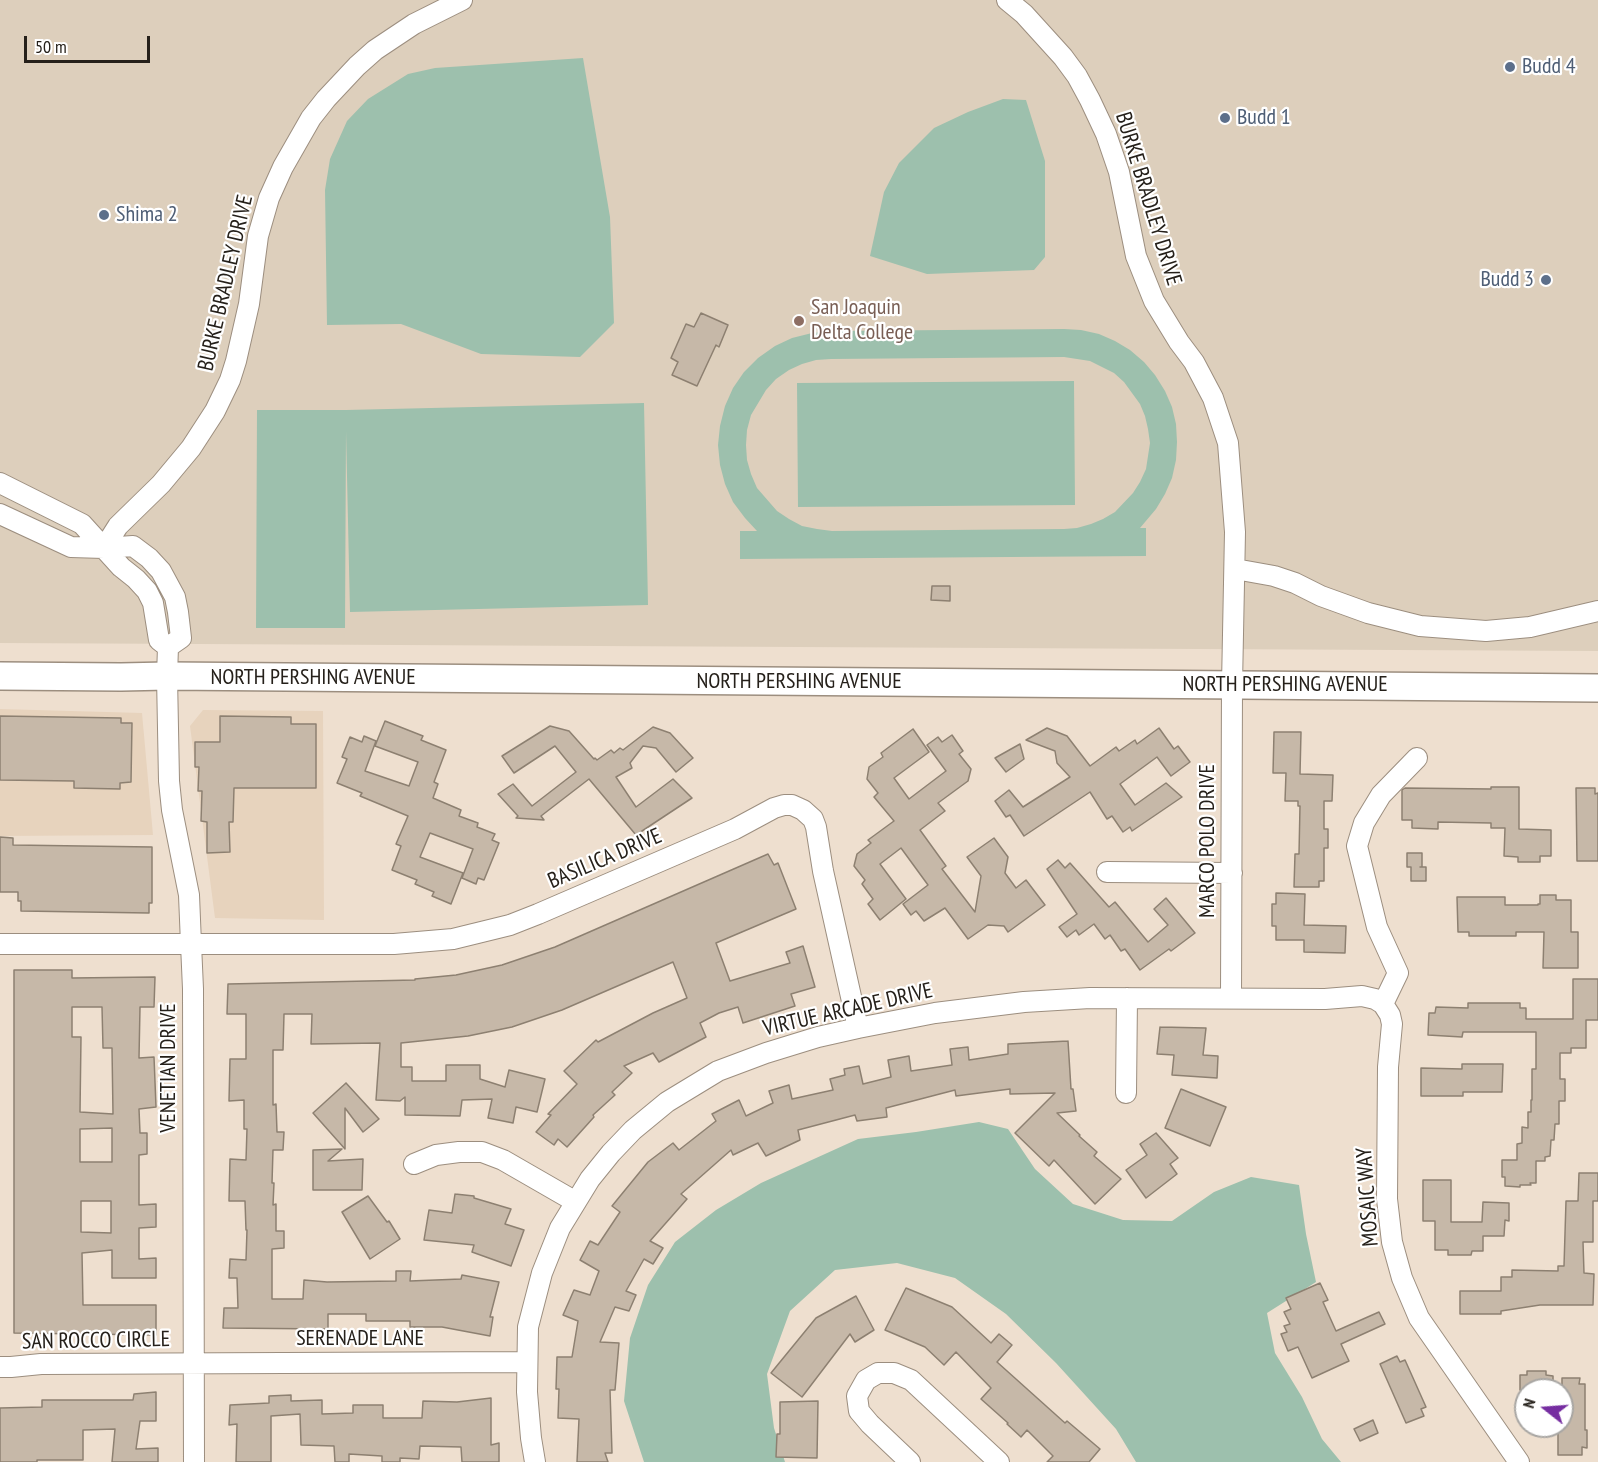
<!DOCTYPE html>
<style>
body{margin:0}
#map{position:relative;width:1598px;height:1462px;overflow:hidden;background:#eedfcf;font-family:"PT Sans Narrow",sans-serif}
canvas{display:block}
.north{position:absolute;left:1514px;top:1378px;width:60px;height:60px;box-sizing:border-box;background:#fff;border:2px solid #a8a6a3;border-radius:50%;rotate:287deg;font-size:16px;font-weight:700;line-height:24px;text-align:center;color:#25201a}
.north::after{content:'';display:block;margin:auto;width:21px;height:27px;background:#762ea1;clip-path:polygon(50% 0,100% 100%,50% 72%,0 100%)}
.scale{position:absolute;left:24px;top:36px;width:126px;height:27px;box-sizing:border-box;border:3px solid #25201a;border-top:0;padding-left:8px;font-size:18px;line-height:21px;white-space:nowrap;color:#25201a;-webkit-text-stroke:4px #fff;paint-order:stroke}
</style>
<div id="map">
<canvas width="1598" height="1462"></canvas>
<div class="north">N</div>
<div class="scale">50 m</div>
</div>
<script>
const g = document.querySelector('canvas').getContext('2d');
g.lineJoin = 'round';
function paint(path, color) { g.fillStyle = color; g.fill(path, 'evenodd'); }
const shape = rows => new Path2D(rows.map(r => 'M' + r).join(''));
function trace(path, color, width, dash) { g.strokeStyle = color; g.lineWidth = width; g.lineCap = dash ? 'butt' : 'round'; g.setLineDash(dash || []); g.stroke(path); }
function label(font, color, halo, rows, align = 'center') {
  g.font = font + ' "PT Sans Narrow",sans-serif'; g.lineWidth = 4.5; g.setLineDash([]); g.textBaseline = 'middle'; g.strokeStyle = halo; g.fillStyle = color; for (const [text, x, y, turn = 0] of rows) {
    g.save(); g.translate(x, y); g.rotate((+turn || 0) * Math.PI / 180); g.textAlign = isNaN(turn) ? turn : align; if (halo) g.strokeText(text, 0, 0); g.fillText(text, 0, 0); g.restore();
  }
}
const built = shape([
 [0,709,142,713,153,835,0,836],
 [203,710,323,711,324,920,215,918,190,726]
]);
const education = shape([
 [0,0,1598,0,1598,651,0,643]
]);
const green = shape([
 [583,58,610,217,614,323,580,357,481,354,401,324,327,325,325,190,330,159,347,121,368,99,408,74,435,68],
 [1003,99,1026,100,1045,161,1045,257,1034,270,927,274,870,256,884,192,899,163,934,128,968,112],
 [1064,329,1081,330,1099,334,1115,341,1130,350,1144,362,1155,375,1165,391,1172,407,1176,424,1177,442,1176,460,1172,478,1165,494,1156,509,1140,528,1146,528,1146,556,740,559,740,531,757,531,745,518,733,502,725,484,720,465,718,445,720,426,725,406,733,388,744,372,758,358,775,346,792,338,812,333,831,331],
 [1064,357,1090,361,1114,373,1124,382,1140,404,1145,416,1148,429,1150,443,1146,469,1140,482,1133,493,1115,512,1103,519,1091,524,1077,528,1064,529,832,531,817,529,802,526,789,519,777,511,757,488,751,474,747,460,746,445,747,430,751,415,766,390,776,379,789,370,802,364,816,360,831,359],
 [1074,381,1075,505,798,507,797,383],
 [644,403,648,605,350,612,346,431,345,628,256,628,257,410,346,410],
 [979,1122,1008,1129,1035,1169,1073,1204,1123,1220,1172,1221,1214,1192,1251,1177,1299,1185,1306,1234,1316,1282,1267,1313,1275,1353,1302,1397,1322,1439,1341,1462,1136,1462,1116,1429,1056,1363,1006,1314,955,1278,897,1263,835,1270,790,1311,767,1374,774,1428,785,1462,644,1462,624,1401,630,1338,648,1285,675,1242,716,1210,761,1183,858,1139,916,1132]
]);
const building = shape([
 [701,313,728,325,719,347,716,345,697,386,672,375,678,362,671,358,686,324,694,327,701,313],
 [932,586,950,586,950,601,931,600,932,586],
 [0,716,121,718,121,723,132,723,131,782,120,783,120,789,74,788,74,781,0,780,0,716],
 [220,716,291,717,291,724,316,724,316,788,234,788,233,822,229,822,230,852,207,853,207,822,201,821,202,791,198,791,199,767,195,767,195,742,220,742,220,716],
 [385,721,423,736,421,740,446,750,434,782,438,784,433,798,461,810,459,816,478,823,477,827,495,834,492,840,499,843,484,880,478,878,476,884,462,878,473,849,430,833,420,857,463,873,451,904,432,896,434,892,415,884,417,880,392,870,401,846,396,844,408,816,360,796,362,793,337,783,347,759,342,757,350,737,362,742,364,736,376,741,365,771,409,786,418,762,375,746,385,721],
 [550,726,569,731,594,759,595,758,597,760,611,750,614,753,620,748,623,750,653,727,670,733,693,758,676,772,656,748,643,746,630,763,632,768,616,777,636,807,673,779,692,798,636,835,589,779,541,816,544,820,516,818,518,816,498,794,513,784,532,806,576,772,555,746,514,773,502,756,550,726],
 [1047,728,1067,736,1090,766,1116,747,1119,751,1135,740,1137,744,1159,728,1174,749,1178,746,1190,762,1171,776,1157,757,1120,784,1135,805,1166,783,1182,797,1132,831,1130,827,1123,832,1112,816,1107,819,1090,792,1024,836,1010,815,1006,817,995,801,1009,790,1023,807,1070,777,1057,763,1055,751,1026,740,1047,728],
 [913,729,929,752,894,778,909,799,946,771,927,745,938,737,942,742,952,735,963,751,959,754,971,769,968,781,938,803,945,811,920,830,946,866,942,869,975,912,981,876,967,857,994,838,1008,857,1005,873,1016,888,1026,880,1045,905,1008,932,1004,926,988,925,968,939,945,908,924,921,916,911,911,915,903,904,928,885,901,848,880,864,906,899,880,920,868,904,873,899,862,884,865,880,854,866,857,854,871,843,868,840,894,821,874,797,878,793,867,779,869,767,883,757,881,753,913,729],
 [1274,732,1301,732,1300,774,1333,775,1332,801,1324,801,1324,829,1328,829,1328,848,1324,848,1324,881,1319,881,1319,887,1294,887,1295,854,1299,854,1300,806,1298,806,1298,801,1285,801,1286,773,1273,773,1274,732],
 [1020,744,1024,759,1006,772,995,758,1020,744],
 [1491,787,1519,787,1519,829,1551,830,1551,856,1540,856,1540,862,1518,862,1518,857,1504,856,1505,828,1491,828,1491,823,1438,822,1438,829,1412,828,1412,820,1402,820,1402,790,1405,788,1491,789,1491,787],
 [1576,788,1595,788,1595,794,1598,793,1598,861,1577,861,1576,788],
 [0,837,13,838,13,845,152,847,152,903,149,903,149,913,21,911,21,901,18,901,18,892,0,892,0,837],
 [1407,853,1422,853,1422,867,1420,867,1426,867,1426,881,1411,881,1411,867,1407,867,1407,853],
 [768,854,774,865,778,863,796,909,716,943,730,981,790,963,786,952,803,946,815,987,791,994,795,1006,743,1023,738,1007,719,1013,700,1023,706,1037,659,1062,653,1053,624,1066,632,1073,612,1092,615,1095,593,1115,594,1117,567,1147,558,1139,554,1145,536,1132,551,1115,548,1114,577,1084,564,1071,596,1040,598,1042,653,1013,687,998,673,962,562,1010,512,1027,468,1036,401,1043,401,1067,412,1067,412,1081,446,1081,446,1065,480,1065,480,1079,505,1087,509,1070,545,1079,537,1112,516,1107,513,1123,488,1118,492,1099,462,1100,460,1116,405,1115,405,1097,400,1101,376,1100,380,1043,311,1044,312,1014,284,1014,283,1050,273,1050,273,1105,276,1104,277,1132,284,1132,283,1150,273,1150,272,1183,274,1183,273,1205,276,1204,276,1231,284,1231,284,1248,272,1249,272,1299,303,1299,304,1280,327,1282,396,1281,396,1271,411,1271,410,1281,461,1279,462,1275,499,1282,490,1317,493,1317,490,1336,442,1327,410,1327,410,1321,366,1321,366,1314,328,1314,328,1329,223,1328,224,1308,238,1308,237,1278,229,1278,230,1259,246,1260,247,1230,246,1230,245,1201,229,1201,230,1159,246,1160,247,1129,244,1129,244,1100,229,1101,230,1059,246,1059,246,1014,227,1014,228,984,415,980,415,979,456,975,502,965,555,947,768,854],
 [1058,860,1065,868,1070,863,1109,907,1115,902,1148,942,1168,925,1154,909,1166,898,1195,933,1171,951,1169,949,1140,970,1125,949,1121,951,1110,935,1105,939,1094,924,1079,935,1076,930,1067,937,1059,927,1077,914,1047,869,1058,860],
 [1276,893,1305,894,1304,925,1346,926,1345,953,1304,952,1304,940,1276,940,1276,926,1272,926,1272,904,1276,904,1276,893],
 [1540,895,1556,895,1556,900,1571,900,1571,932,1578,932,1578,968,1543,968,1544,932,1516,932,1516,936,1469,936,1469,932,1458,932,1457,897,1505,897,1505,905,1538,905,1538,904,1540,904,1540,895],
 [14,970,72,970,72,978,155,977,154,1007,140,1007,139,1058,154,1057,156,1107,139,1109,140,1133,147,1133,147,1154,139,1155,139,1205,156,1204,156,1227,139,1228,139,1259,156,1258,156,1278,112,1278,112,1250,82,1253,83,1305,156,1305,156,1335,14,1333,14,970],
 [72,1007,102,1007,103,1048,112,1048,113,1114,80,1112,81,1037,72,1037,72,1007],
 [112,1128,112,1162,80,1162,80,1129,112,1128],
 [81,1201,111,1201,111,1233,81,1232,81,1201],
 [1573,979,1598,979,1598,1020,1586,1020,1586,1048,1571,1048,1571,1053,1560,1053,1560,1079,1565,1079,1565,1101,1559,1101,1559,1124,1555,1124,1554,1140,1551,1140,1550,1156,1545,1157,1545,1161,1536,1161,1536,1183,1530,1183,1531,1185,1520,1185,1520,1187,1505,1186,1505,1177,1502,1177,1502,1160,1517,1160,1517,1144,1522,1143,1522,1127,1528,1128,1528,1112,1531,1112,1531,1100,1532,1100,1532,1069,1536,1069,1536,1032,1463,1032,1462,1037,1428,1035,1429,1013,1435,1013,1436,1007,1468,1008,1468,1003,1520,1003,1520,1008,1526,1008,1526,1019,1573,1019,1573,979],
 [1160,1027,1206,1028,1203,1055,1218,1056,1217,1078,1172,1075,1174,1055,1157,1054,1160,1027],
 [1068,1041,1071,1089,1073,1089,1076,1111,1057,1113,1080,1135,1079,1136,1097,1152,1094,1156,1121,1179,1095,1204,1054,1160,1049,1166,1015,1133,1055,1093,1010,1094,1010,1089,956,1096,955,1090,886,1108,887,1117,857,1121,855,1115,798,1130,800,1140,766,1156,758,1143,733,1155,731,1150,681,1194,687,1199,650,1241,663,1248,653,1264,644,1259,626,1291,636,1295,629,1311,615,1307,600,1342,619,1343,615,1390,610,1390,612,1453,605,1453,608,1462,577,1462,579,1419,558,1418,559,1389,556,1389,557,1357,572,1357,578,1321,563,1315,574,1290,590,1295,599,1271,580,1260,590,1241,598,1245,620,1212,612,1206,648,1162,673,1143,679,1150,716,1121,712,1114,739,1100,746,1116,773,1103,769,1091,789,1085,792,1099,833,1090,830,1079,845,1075,844,1069,859,1066,863,1084,891,1077,888,1060,909,1056,911,1071,952,1065,950,1049,968,1047,969,1060,1008,1054,1008,1044,1068,1041],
 [1462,1064,1503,1064,1502,1092,1463,1092,1463,1096,1421,1096,1421,1068,1462,1069,1462,1064],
 [346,1083,379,1119,363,1132,345,1108,345,1149,313,1113,346,1083],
 [1181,1089,1226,1107,1210,1146,1165,1128,1181,1089],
 [1156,1133,1178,1158,1170,1164,1177,1174,1146,1198,1126,1170,1147,1155,1140,1144,1156,1133],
 [342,1149,328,1161,363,1159,362,1190,313,1190,313,1150,342,1149],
 [1579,1173,1598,1173,1598,1201,1593,1201,1593,1242,1583,1242,1584,1273,1594,1274,1593,1305,1540,1305,1501,1311,1501,1314,1460,1314,1460,1291,1501,1291,1501,1277,1512,1277,1512,1270,1558,1271,1558,1266,1564,1266,1566,1201,1578,1201,1579,1173],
 [1423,1180,1451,1180,1451,1222,1482,1222,1483,1202,1509,1203,1509,1221,1505,1220,1504,1236,1483,1236,1483,1251,1472,1251,1471,1255,1448,1255,1448,1250,1435,1250,1435,1221,1423,1221,1423,1180],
 [455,1194,474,1196,474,1198,511,1209,505,1224,524,1230,511,1266,472,1252,474,1245,424,1240,429,1210,452,1213,455,1194],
 [368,1196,387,1222,389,1221,400,1239,370,1259,342,1212,368,1196],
 [1320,1283,1328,1300,1323,1302,1336,1331,1379,1312,1385,1324,1341,1344,1349,1361,1312,1378,1298,1347,1288,1351,1281,1334,1287,1332,1284,1326,1290,1324,1284,1312,1291,1309,1286,1298,1320,1283],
 [906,1288,952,1307,991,1343,999,1334,1012,1345,997,1362,1065,1423,1067,1421,1100,1449,1089,1462,1047,1462,1053,1456,1027,1430,1021,1437,1007,1424,1008,1423,981,1399,991,1388,956,1352,944,1365,925,1347,885,1330,906,1288],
 [856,1296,874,1330,855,1342,850,1334,802,1397,771,1373,816,1318,856,1296],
 [1397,1356,1400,1362,1405,1360,1426,1407,1421,1409,1424,1416,1406,1423,1380,1364,1397,1356],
 [1527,1371,1546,1371,1546,1375,1553,1376,1553,1390,1520,1390,1520,1375,1527,1375,1527,1371],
 [1562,1378,1580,1378,1579,1384,1585,1384,1585,1430,1587,1430,1587,1448,1582,1447,1582,1455,1558,1455,1558,1426,1562,1426,1562,1378],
 [156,1392,156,1421,140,1421,136,1449,158,1448,158,1462,112,1462,115,1429,83,1430,83,1460,37,1460,37,1462,0,1462,0,1408,42,1407,42,1400,133,1400,134,1394,156,1392],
 [291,1395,291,1401,322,1400,322,1414,353,1413,353,1405,383,1405,383,1418,422,1418,423,1401,457,1402,491,1398,491,1445,499,1443,499,1462,462,1462,461,1447,420,1446,419,1459,400,1458,400,1462,382,1462,382,1456,349,1454,349,1462,335,1462,334,1446,301,1445,300,1414,271,1416,271,1462,236,1462,237,1424,229,1425,230,1405,269,1403,269,1396,291,1395],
 [818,1401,817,1458,776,1457,777,1434,780,1434,780,1402,818,1401],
 [1373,1420,1378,1433,1360,1441,1354,1429,1373,1420]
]);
const street = shape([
 [1007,0,1024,14,1063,57,1077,76,1090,100,1106,134,1119,172,1136,256,1154,301,1179,342,1194,362,1213,398,1228,443,1235,532,1232,685,1231,998],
 [0,483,82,524,121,567,136,579,147,591,153,603,159,640,168,647],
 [0,514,71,547,104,548,133,546,149,558,161,571,175,597,178,612,181,638,168,647],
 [104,548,118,526,161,484,191,448,215,411,230,380,236,361,249,304,258,236,269,198,283,167,311,118,326,99,357,66,375,50,414,24,462,0],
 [1235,569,1274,576,1295,583,1321,596,1368,613,1420,626,1486,631,1530,627,1598,611],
 [168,647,167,676,169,781,172,810,189,895,191,944,193,989,194,1462],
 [1107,872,1232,873],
 [0,944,394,944,453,939,510,925,538,914,735,829,774,808,784,805,792,805,803,810,813,819,816,827,823,871,858,1028],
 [1383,1004,1398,973,1377,927,1357,846,1364,823,1381,795,1417,758],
 [1126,1093,1127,998],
 [414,1164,436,1155,459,1152,482,1152,503,1160,576,1202],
 [0,1367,11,1367,41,1364,527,1362],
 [535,1462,531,1438,527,1392,528,1327,542,1273,560,1228,590,1179,611,1153,633,1130,667,1102,718,1071,766,1053,818,1037,858,1028,935,1013,1024,1002,1090,998,1325,999,1362,996,1375,999,1383,1004,1390,1015,1392,1024,1388,1067,1387,1199,1392,1242,1402,1278,1419,1318,1519,1462],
 [910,1462,870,1424,859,1411,857,1396,866,1380,878,1373,894,1373,911,1380,999,1462]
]);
const secondary = shape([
 [0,676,121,677,167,676,1598,688]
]);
const markers = [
 [1510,67,6,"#5c6f8a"],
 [1225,118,6,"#5c6f8a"],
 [104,215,6,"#5c6f8a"],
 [1546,280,6,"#5c6f8a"],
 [799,321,6,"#8d6e63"]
];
const serviceNames = [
 ["Budd 4",1522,67],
 ["Budd 1",1237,118],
 ["Shima 2",116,215],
 ["Budd 3",1534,280,"right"]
];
const streetNames = [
 ["BURKE BRADLEY DRIVE",1148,199,73],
 ["BURKE BRADLEY DRIVE",226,283,-77],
 ["NORTH PERSHING AVENUE",313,678],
 ["NORTH PERSHING AVENUE",799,682],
 ["NORTH PERSHING AVENUE",1285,685],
 ["MARCO POLO DRIVE",1208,841,-90],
 ["BASILICA DRIVE",605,859,-23],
 ["VIRTUE ARCADE DRIVE",848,1010,-13],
 ["VENETIAN DRIVE",169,1068,-90],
 ["MOSAIC WAY",1368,1197,-94],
 ["SERENADE LANE",360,1339],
 ["SAN ROCCO CIRCLE",96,1341,-1]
];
const educationNames = [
 ["San Joaquin",811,308],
 ["Delta College",811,333]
];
paint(built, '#e7d3bd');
paint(education, '#ddcfbc');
paint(green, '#9dc0ad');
paint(building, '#c6b8a8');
trace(building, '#8d8071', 1.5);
trace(street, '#9c8e7f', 22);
trace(secondary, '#9c8e7f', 30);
trace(street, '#fff', 20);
trace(secondary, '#fff', 27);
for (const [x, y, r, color] of markers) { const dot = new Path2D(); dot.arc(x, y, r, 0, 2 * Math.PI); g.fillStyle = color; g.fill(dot); trace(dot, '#fff', 2); }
label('22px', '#4e5e75', '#fff', serviceNames, 'left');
label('22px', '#25201a', '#fff', streetNames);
label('22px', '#785e54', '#fff', educationNames, 'left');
</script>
